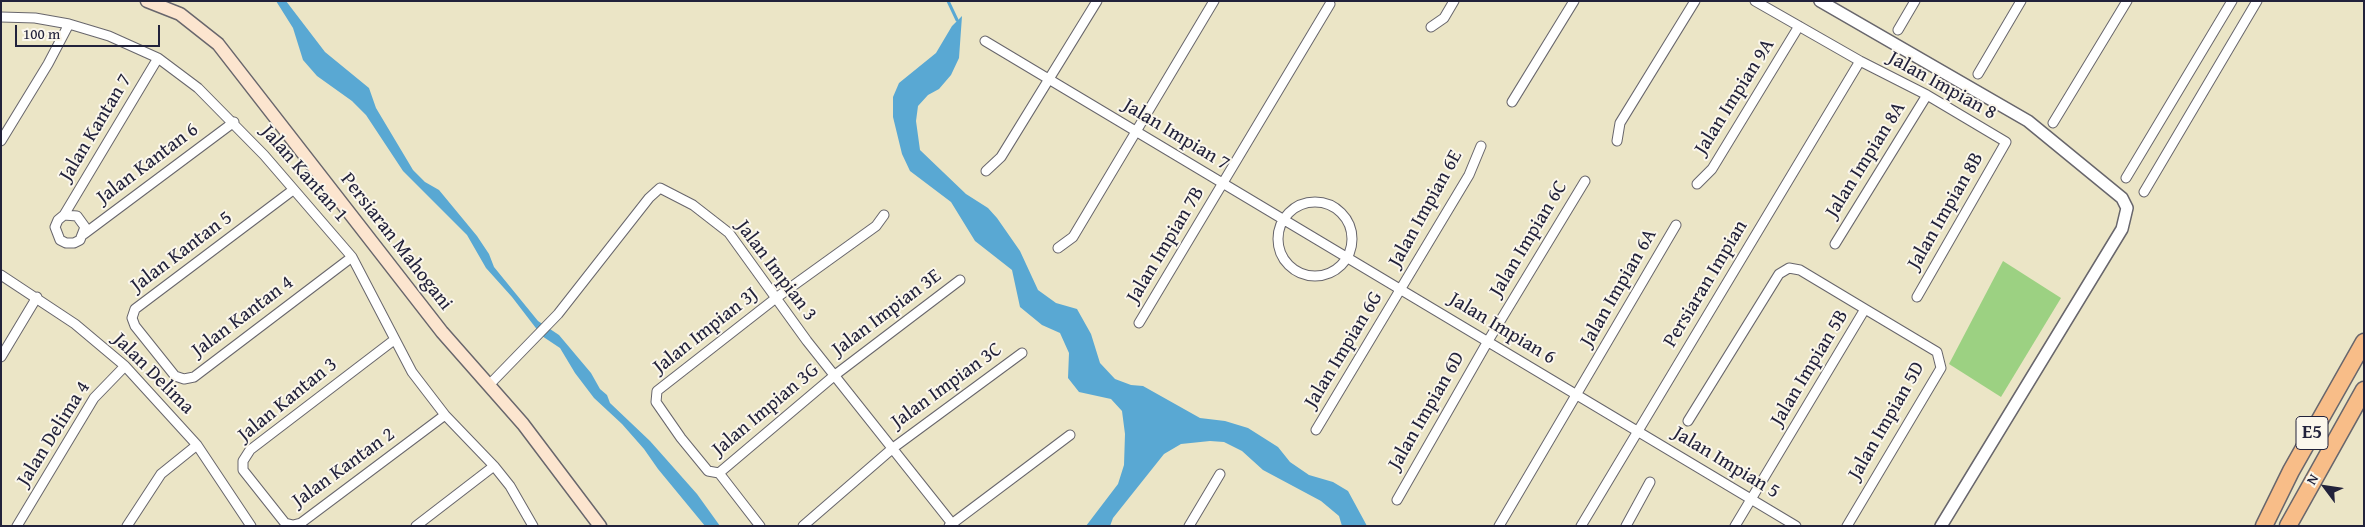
<!DOCTYPE html>
<style>
body{margin:0}
#map{position:relative;width:2365px;height:527px;overflow:hidden;background:#ebe5c6;font-family:"Gentium Book Plus",serif}
canvas{display:block}
.frame{position:absolute;inset:0;border:2px solid #22223b;pointer-events:none}
.north{position:absolute;left:2300px;top:462px;width:50px;height:50px;-webkit-text-stroke:4px #fbf7ec;paint-order:stroke;rotate:301deg;font-size:14px;font-weight:700;line-height:20px;text-align:center;color:#22223b}
.north::after{content:'';display:block;margin:auto;width:18px;height:22px;background:#22223b;clip-path:polygon(50% 0,100% 100%,50% 72%,0 100%)}
.scale{position:absolute;left:15px;top:25px;width:145px;height:22px;box-sizing:border-box;border:2px solid #22223b;border-top:0;padding-left:6px;font-size:15px;line-height:18px;white-space:nowrap;color:#22223b;-webkit-text-stroke:4px #fbf7ec;paint-order:stroke}
</style>
<div id="map">
<canvas width="2365" height="527"></canvas>
<div class="frame"></div>
<div class="north">N</div>
<div class="scale">100 m</div>
</div>
<script>
const g = document.querySelector('canvas').getContext('2d');
g.lineJoin = 'round';
function paint(path, color) { g.fillStyle = color; g.fill(path, 'evenodd'); }
const shape = rows => new Path2D(rows.map(r => 'M' + r).join(''));
function trace(path, color, width, dash) { g.strokeStyle = color; g.lineWidth = width; g.lineCap = dash ? 'butt' : 'round'; g.setLineDash(dash || []); g.stroke(path); }
function label(font, color, halo, rows, align = 'center') {
  g.font = font + ' "Gentium Book Plus",serif'; g.lineWidth = 4; g.setLineDash([]); g.textBaseline = 'middle'; g.strokeStyle = halo; g.fillStyle = color; for (const [text, x, y, turn = 0] of rows) {
    g.save(); g.translate(x, y); g.rotate((+turn || 0) * Math.PI / 180); g.textAlign = isNaN(turn) ? turn : align; if (halo) g.strokeText(text, 0, 0); g.fillText(text, 0, 0); g.restore();
  }
}
const green = shape([
 [2003,261,2061,298,2001,397,1949,364]
]);
const water = shape([
 [276,1,286,1,325,52,369,88,376,108,413,170,425,182,439,190,477,236,489,254,494,267,538,321,559,335,591,373,600,389,607,395,610,403,650,441,697,494,720,526,705,526,658,469,644,449,622,424,594,398,575,373,560,348,542,336,512,297,486,268,467,235,403,171,366,115,352,101,317,76,303,60,293,28],
 [962,16,959,58,951,75,939,89,928,95,918,106,916,121,920,150,966,194,988,208,997,218,1020,251,1038,290,1056,303,1077,309,1091,334,1100,363,1115,379,1131,385,1143,386,1200,418,1225,421,1248,428,1278,447,1290,462,1309,475,1333,482,1348,491,1367,526,1342,526,1339,516,1321,501,1263,470,1242,451,1224,442,1210,441,1181,444,1164,454,1113,518,1110,526,1086,526,1118,484,1124,465,1125,434,1122,411,1111,399,1079,392,1068,378,1069,353,1060,333,1042,325,1020,307,1012,270,975,241,951,202,910,171,902,154,893,117,893,97,899,83,936,53,952,26]
]);
const stream = shape([
 [948,1,957,20]
]);
const minor = shape([
 [1755,1,1860,61,1927,95,2006,142,1917,297],
 [1,17,35,18,69,24,109,36,158,58,198,88,264,155,352,257,412,372,445,415,494,466,510,486,533,526],
 [1431,27,1444,18,1454,1],
 [1898,30,1915,1],
 [985,41,1796,526],
 [1978,74,2021,1],
 [1512,102,1574,1],
 [2053,123,2127,1],
 [1,141,48,64,69,24],
 [1617,141,1620,123,1695,1],
 [986,171,1001,157,1097,1],
 [2126,178,2232,1],
 [1697,184,1712,169,1799,26],
 [293,190,135,309,132,318,135,326,175,376,184,379,194,377,352,257],
 [2144,192,2257,1],
 '1278 239a37 37 0 1 1 74 0a37 37 0 1 1-74 0Z',
 [64,215,77,216,85,227,80,240,74,243,66,243,60,240,55,227,58,220,64,215,158,58],
 [84,234,234,122],
 [1835,244,1927,95],
 [1058,248,1073,237,1214,1],
 [1,275,75,324,125,366,197,445,251,526],
 [1139,323,1330,4],
 [394,340,250,450,243,461,243,470,285,523,293,525,301,523,445,415],
 [1,357,37,297],
 [490,384,558,314,649,198,660,188,693,205,729,233,807,341,954,526],
 [1688,421,1779,274,1789,268,1800,270,1865,309,1735,526],
 [1316,430,1469,175,1481,146],
 [719,473,835,375,960,280],
 [1397,500,1488,341,1585,181],
 [17,526,94,398,125,366],
 [127,526,161,474,197,445],
 [416,526,494,466],
 [760,526,719,473,708,471,681,438,656,402,657,391,776,298,876,226,884,215],
 [803,526,893,448,1022,353],
 [949,526,1070,435],
 [1189,526,1220,474],
 [1499,526,1676,225],
 [1581,526,1860,61],
 [1626,526,1650,482],
 [1847,526,1941,368,1937,352,1865,309]
]);
const tertiary = shape([
 [1820,1,2028,121,2122,198,2127,208,2122,229,1941,526]
]);
const secondary = shape([
 [147,1,180,14,218,44,442,332,523,424,600,526]
]);
const motorway = shape([
 [2264,526,2291,471,2364,342],
 [2288,526,2364,390]
]);
const shields = [
 [2312,433,32]
];
const shieldNames = [
 ["E5",2312,433]
];
const streetNames = [
 ["Jalan Impian 8",1942,86,29],
 ["Jalan Impian 9A",1735,97,-58],
 ["Jalan Kantan 7",96,128,-59],
 ["Jalan Impian 7",1176,135,31],
 ["Jalan Impian 8A",1866,160,-58],
 ["Jalan Kantan 6",148,164,-37],
 ["Jalan Kantan 1",304,174,49],
 ["Jalan Impian 6E",1426,209,-61],
 ["Jalan Impian 8B",1946,211,-60],
 ["Jalan Impian 6C",1529,239,-59],
 ["Persiaran Mahogani",396,242,52],
 ["Jalan Impian 7B",1166,245,-59],
 ["Jalan Kantan 5",182,252,-37],
 ["Jalan Impian 3",776,271,53],
 ["Persiaran Impian",1706,284,-59],
 ["Jalan Impian 6A",1619,288,-60],
 ["Jalan Impian 3E",887,313,-37],
 ["Jalan Kantan 4",243,317,-37],
 ["Jalan Impian 6",1502,329,31],
 ["Jalan Impian 3J",706,331,-38],
 ["Jalan Impian 6G",1344,350,-59],
 ["Jalan Impian 5B",1810,368,-59],
 ["Jalan Delima",153,374,45],
 ["Jalan Impian 3C",947,386,-36],
 ["Jalan Kantan 3",288,400,-39],
 ["Jalan Impian 3G",766,410,-40],
 ["Jalan Impian 6D",1427,411,-60],
 ["Jalan Impian 5D",1887,421,-60],
 ["Jalan Delima 4",54,434,-58],
 ["Jalan Impian 5",1726,463,31],
 ["Jalan Kantan 2",344,468,-36]
];
paint(green, '#9cd182');
paint(water, '#59a8d3');
trace(stream, '#59a8d3', 3);
trace(minor, '#68666c', 11);
trace(tertiary, '#68666c', 14);
trace(secondary, '#68666c', 15);
trace(motorway, '#68666c', 19);
trace(minor, '#fff', 9);
trace(tertiary, '#fff', 11);
trace(secondary, '#fce5cf', 12);
trace(motorway, '#f8bd88', 16);
for (const [x, y, w] of shields) { const box = new Path2D(); box.roundRect(x - w / 2, y - 16.5, w, 33, 4); g.fillStyle = '#fbf7ec'; g.fill(box); trace(box, '#22223b', 1); }
label('bold 19px', '#22223b', null, shieldNames);
label('20px', '#22223b', '#fbf7ec', streetNames);
</script>
